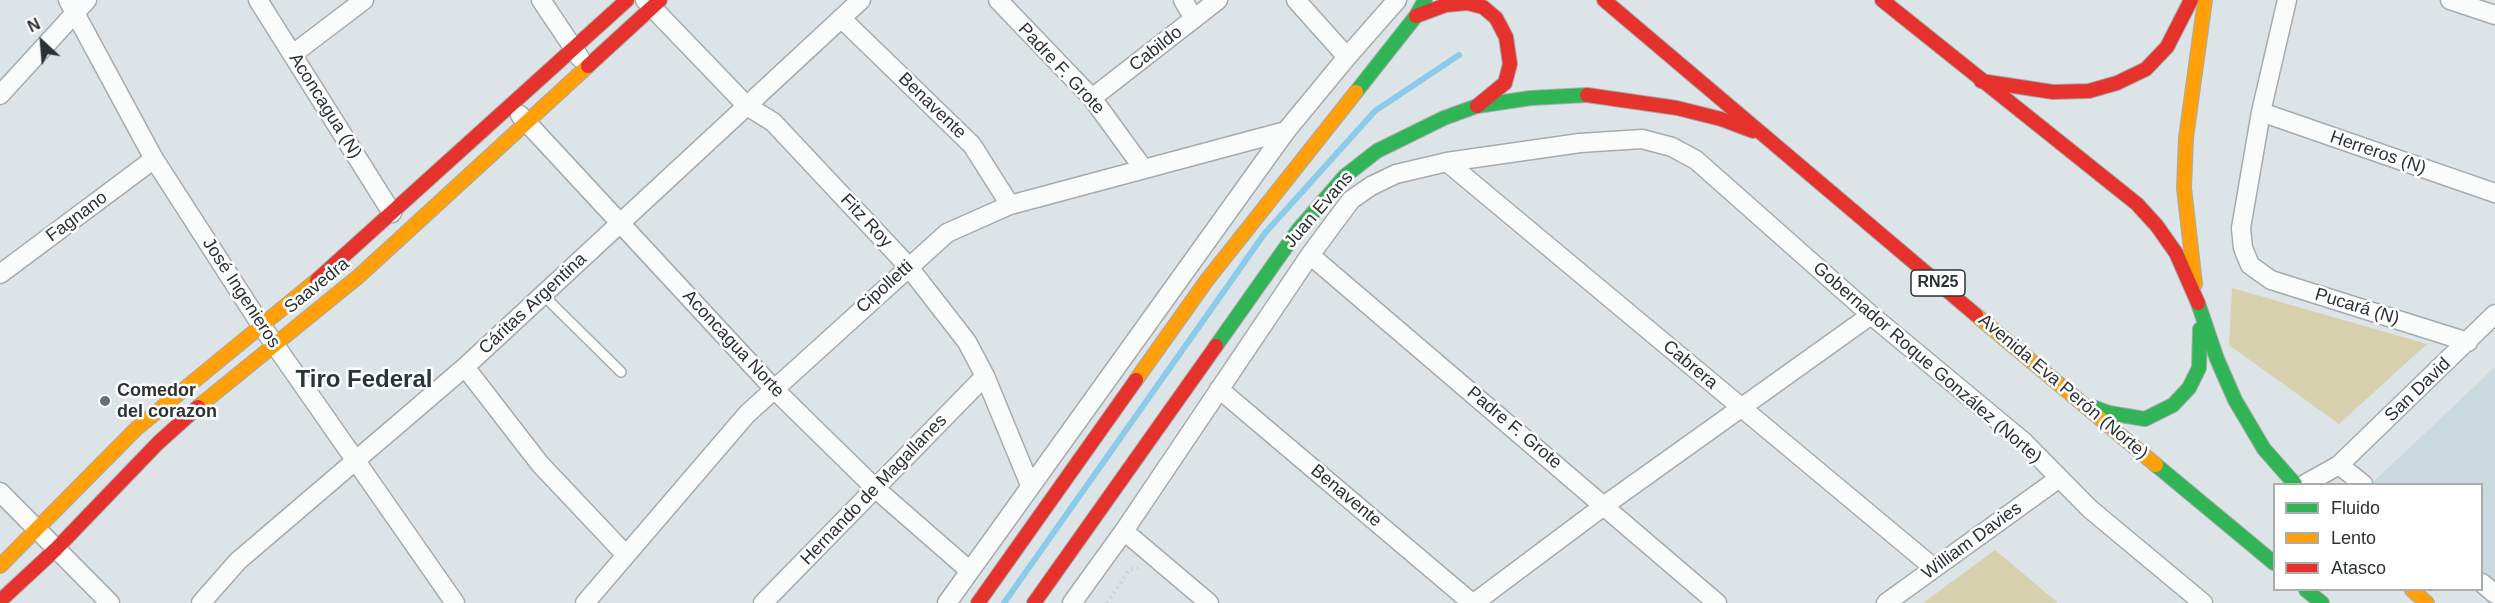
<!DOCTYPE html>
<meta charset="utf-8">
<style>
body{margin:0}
#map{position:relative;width:2495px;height:603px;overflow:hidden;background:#dce4e7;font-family:Arial,sans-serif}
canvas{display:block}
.legend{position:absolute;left:2273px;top:483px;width:210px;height:108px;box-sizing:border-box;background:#fff;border:2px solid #abadad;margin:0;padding:8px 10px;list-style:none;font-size:18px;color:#2c3133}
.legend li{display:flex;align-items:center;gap:12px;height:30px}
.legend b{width:30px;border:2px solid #abadad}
.north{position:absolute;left:12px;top:12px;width:60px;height:60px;-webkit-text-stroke:4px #fff;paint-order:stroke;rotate:334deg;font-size:16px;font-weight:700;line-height:24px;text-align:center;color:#2c3133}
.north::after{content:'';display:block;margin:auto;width:21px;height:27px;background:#2c3133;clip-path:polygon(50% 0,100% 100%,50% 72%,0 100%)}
</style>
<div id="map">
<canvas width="2495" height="603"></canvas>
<ul class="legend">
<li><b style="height:8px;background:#30b455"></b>Fluido</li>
<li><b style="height:8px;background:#ff9f0a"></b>Lento</li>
<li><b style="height:8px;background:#e5322d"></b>Atasco</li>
</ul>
<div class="north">N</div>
</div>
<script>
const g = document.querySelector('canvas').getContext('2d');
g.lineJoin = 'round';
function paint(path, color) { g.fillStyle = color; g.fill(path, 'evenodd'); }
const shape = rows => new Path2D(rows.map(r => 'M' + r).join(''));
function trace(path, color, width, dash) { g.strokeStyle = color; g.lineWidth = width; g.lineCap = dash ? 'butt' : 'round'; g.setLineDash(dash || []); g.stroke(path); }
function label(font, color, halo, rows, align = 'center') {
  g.font = font + ' Arial,sans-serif'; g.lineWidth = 5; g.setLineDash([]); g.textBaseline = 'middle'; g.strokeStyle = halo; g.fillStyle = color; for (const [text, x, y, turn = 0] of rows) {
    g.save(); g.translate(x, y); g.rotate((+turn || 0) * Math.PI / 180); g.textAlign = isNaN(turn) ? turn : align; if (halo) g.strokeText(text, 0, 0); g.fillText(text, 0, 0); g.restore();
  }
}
const built = shape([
 [2495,367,2495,594,2482,583,2482,484,2371,484]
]);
const green = shape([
 [2232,288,2427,344,2339,424,2229,345],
 [1995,550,2058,603,1923,603]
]);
const stream = shape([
 [1004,603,1265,233,1375,111,1459,55]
]);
const path = shape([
 [1107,603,1130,569,1139,568]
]);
const lane = shape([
 [543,295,621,372]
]);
const street = shape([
 [68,0,154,159,261,325,455,603],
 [258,0,392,213],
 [541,0,580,58],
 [645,0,747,106,773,122,908,266,967,342,985,376,1030,485],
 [998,0,1092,98,1143,168],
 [1183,0,1194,19],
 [1296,0,1347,57],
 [2287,0,2261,112,2241,228,2243,248,2250,265,2271,280,2468,342],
 [2450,0,2495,15],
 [841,18,972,145,1010,205],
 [293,54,364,0],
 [0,95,87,0],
 [1092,98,1218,0],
 [2261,112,2495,193],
 [520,115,774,389,876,489,970,571],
 [1447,162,1934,568],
 [1310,255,1717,603],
 [0,274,154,159],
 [465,367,540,464,626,555],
 [1219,389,1472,603],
 [2339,465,2495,314],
 [2305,484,2339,465,2363,484],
 [0,492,110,603],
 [1124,531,1209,603],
 [2482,583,2495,594],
 [201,603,238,561,465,367,861,0],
 [585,603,747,414,947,233,1010,205,1286,131],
 [763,603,985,376],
 [947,603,1286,131,1347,57,1397,0],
 [1072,603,1124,531,1310,255,1351,200,1371,186,1396,174,1447,162,1580,143,1642,139,1672,147,1696,160,1871,315,2024,442,2090,509,2203,603],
 [1474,603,1605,505,1871,315],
 [1886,603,2058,479]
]);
const fast = shape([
 [1356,92,1416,16,1425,0],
 [2198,303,2217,359,2235,400,2264,449,2295,484],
 [1216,346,1298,230,1345,176,1377,151,1444,118,1477,106,1531,98,1587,95],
 [2093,407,2109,413,2145,419,2173,405,2189,388,2199,368,2200,329],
 [2156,465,2274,563],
 [2306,590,2322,603]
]);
const slow = shape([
 [2195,284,2184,188,2186,138,2205,0],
 [1976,315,2156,465],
 [1136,380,1207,280,1356,92],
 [198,407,359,276,588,66],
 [0,566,137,428,317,280],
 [2412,590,2427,603]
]);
const jam = shape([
 [1604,0,1976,315],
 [1882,0,2137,204,2157,226,2176,253,2198,303],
 [1416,16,1446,5,1467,3,1483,7,1496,18,1506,37,1510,64,1505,83,1477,106],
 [588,66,660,0],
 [1981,81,2053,92,2089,91,2117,83,2146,69,2167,47,2191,0],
 [1587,95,1677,108,1721,119,1753,131],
 [317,280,627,0],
 [0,601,56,549,158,443,198,407],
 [978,603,1136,380],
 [1034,603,1216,346]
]);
const markers = [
 [105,401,6,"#6a7072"]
];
const shields = [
 [1938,283,54]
];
const shieldNames = [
 ["RN25",1938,283]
];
const streetNames = [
 ["Cabildo",1156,49,-38],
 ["Padre F. Grote",1061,69,47],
 ["Aconcagua (N)",325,106,58],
 ["Benavente",932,106,44],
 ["Herreros (N)",2378,153,19],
 ["Juan Evans",1319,210,-49],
 ["Fagnano",77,217,-37],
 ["Fitz Roy",866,221,47],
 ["Saavedra",317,286,-39],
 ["Cipolletti",885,287,-42],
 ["José Ingenieros",241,293,57],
 ["Cáritas Argentina",533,304,-43],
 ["Pucará (N)",2357,307,17],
 ["Aconcagua Norte",733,344,47],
 ["Gobernador Roque González (Norte)",1927,363,41],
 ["Cabrera",1690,365,40],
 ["Avenida Eva Perón (Norte)",2063,387,40],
 ["San David",2418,390,-44],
 ["Padre F. Grote",1514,428,40],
 ["Hernando de Magallanes",874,490,-46],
 ["Benavente",1346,496,40],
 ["William Davies",1972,541,-36]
];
const poiNames = [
 ["Comedor",117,391],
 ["del corazon",117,412]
];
const districtNames = [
 ["Tiro Federal",364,380]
];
paint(built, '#c9d9df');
paint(green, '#d6d0ae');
trace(stream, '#89cbe8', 6);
trace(lane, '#a6abad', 12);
trace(street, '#a6abad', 21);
trace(fast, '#a6abad', 16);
trace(slow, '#a6abad', 16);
trace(jam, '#a6abad', 16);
trace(path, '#ced0d1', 4, [1.5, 4.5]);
trace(lane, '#fafbfb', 9);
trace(street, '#fafbfb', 18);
trace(fast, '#30b455', 14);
trace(slow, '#ff9f0a', 14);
trace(jam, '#e5322d', 14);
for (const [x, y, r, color] of markers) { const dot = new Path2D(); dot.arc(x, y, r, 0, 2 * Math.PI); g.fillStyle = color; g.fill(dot); trace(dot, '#fff', 2); }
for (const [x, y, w] of shields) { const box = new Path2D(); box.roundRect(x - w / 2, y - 13, w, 26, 4.5); g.fillStyle = '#fff'; g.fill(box); trace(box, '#2c3133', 1.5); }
label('bold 16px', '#2c3133', null, shieldNames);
label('18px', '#2c3133', '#fff', streetNames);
label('bold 18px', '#2c3133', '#fff', poiNames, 'left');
label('bold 24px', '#2a343a', '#fff', districtNames);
</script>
